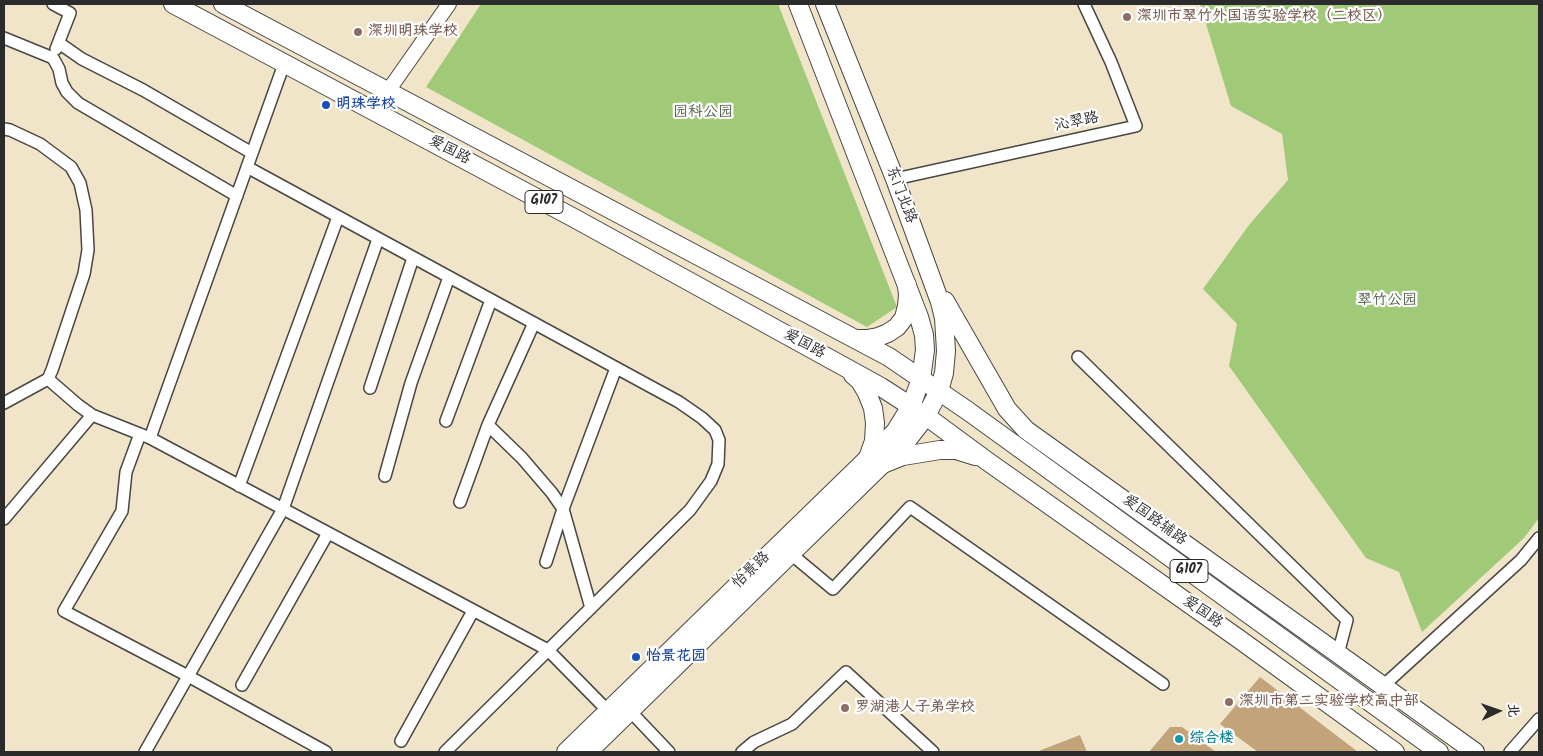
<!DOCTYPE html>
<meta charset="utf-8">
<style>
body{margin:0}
#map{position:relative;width:1543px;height:756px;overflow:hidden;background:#f0e5c9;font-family:Kalam,"LXGW WenKai TC",sans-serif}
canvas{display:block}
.frame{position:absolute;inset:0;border:5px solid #2b2b2b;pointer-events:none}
.north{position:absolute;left:1473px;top:686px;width:50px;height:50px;-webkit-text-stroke:4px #fff;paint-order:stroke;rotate:87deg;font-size:14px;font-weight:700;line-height:20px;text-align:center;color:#2b2b2b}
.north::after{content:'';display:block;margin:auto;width:18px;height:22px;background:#2b2b2b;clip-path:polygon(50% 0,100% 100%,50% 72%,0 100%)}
</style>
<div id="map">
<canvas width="1543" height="756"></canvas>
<div class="frame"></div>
<div class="north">北</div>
</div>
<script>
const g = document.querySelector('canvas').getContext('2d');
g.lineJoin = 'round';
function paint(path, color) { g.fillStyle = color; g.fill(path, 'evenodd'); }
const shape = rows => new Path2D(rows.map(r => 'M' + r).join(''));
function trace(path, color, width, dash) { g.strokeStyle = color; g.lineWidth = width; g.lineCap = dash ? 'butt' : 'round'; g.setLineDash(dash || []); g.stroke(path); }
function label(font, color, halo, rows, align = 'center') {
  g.font = font + ' Kalam,"LXGW WenKai TC",sans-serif'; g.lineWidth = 4.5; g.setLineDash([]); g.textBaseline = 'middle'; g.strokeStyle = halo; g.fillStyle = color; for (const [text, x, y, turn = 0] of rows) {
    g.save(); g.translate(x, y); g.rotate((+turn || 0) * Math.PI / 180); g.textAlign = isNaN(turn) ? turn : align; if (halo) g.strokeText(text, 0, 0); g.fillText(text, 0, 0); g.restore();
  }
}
const green = shape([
 [481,4,778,4,897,307,867,327,426,87],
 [1200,4,1539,4,1539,518,1524,538,1422,632,1399,572,1366,558,1229,366,1237,324,1203,289,1249,225,1288,180,1282,134,1231,106]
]);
const building = shape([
 [1260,677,1358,752,1258,752,1220,724],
 [1170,727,1182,727,1216,752,1149,752],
 [1080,735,1087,752,1036,752]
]);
const minor = shape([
 [53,4,70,13,56,49],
 [4,38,53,58,59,69,62,83,67,92,78,103,237,196],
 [59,43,82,59,143,90,252,153],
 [4,129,10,130,40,144,71,167,80,183,86,210,88,250,84,274,52,370,48,379,4,403],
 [247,167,679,402,702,418,715,430,719,440,718,464,711,481,690,510,445,752],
 [895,179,1136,126,1111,62,1084,4],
 [1078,357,1347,620,1338,654],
 [48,379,78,405,92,415,150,438,548,650,608,711],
 [370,388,413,258],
 [446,421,491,300],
 [488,425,522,458,552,493,563,509,591,608],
 [140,434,126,472,122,511,64,611,188,676,326,752],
 [150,438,284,64],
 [385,476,411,383,449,277],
 [239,486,338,217],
 [460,502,488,425,534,323],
 [4,519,92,415],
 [791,554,833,589,910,507,1163,684],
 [546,562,563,509,616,368],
 [242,685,328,533],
 [1383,686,1521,560,1539,538],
 [630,711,669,752],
 [401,741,473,611],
 [145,752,283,509,378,239],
 [742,752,754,742,792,724,846,672,933,752],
 [1510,752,1539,719]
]);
const tertiary = shape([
 [388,91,449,4]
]);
const primary = shape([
 [945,301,1007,409,1026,430,1475,752],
 [566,752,895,432,911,406,921,379,925,350,924,335,919,317,798,4],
 [588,752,908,439,926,416,939,391,944,373,946,351,944,318,940,302,895,179,825,4]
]);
const trunk = shape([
 [173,4,574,218,881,387,926,416,987,461,1239,639,1395,752],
 [223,4,889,357,968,411,1439,752],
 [856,339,867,339,878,337,888,333,897,327,904,318,907,306,908,295,907,285],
 [853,375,860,381,867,393,873,408,875,423,874,441,868,458],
 [883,464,903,456,940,450,956,450,975,456]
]);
const markers = [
 [1127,17,5,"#8d6e63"],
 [358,32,5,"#8d6e63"],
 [326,105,5,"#1a4fb4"],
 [636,657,5,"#1a4fb4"],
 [1229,702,5,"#8d6e63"],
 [845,708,5,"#8d6e63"],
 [1179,739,5,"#0f9aa8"]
];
const shields = [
 [544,202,38],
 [1189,571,38]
];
const shieldNames = [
 ["G107",544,202],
 ["G107",1189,571]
];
const educationNames = [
 ["深圳市翠竹外国语实验学校（二校区）",1137,17],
 ["深圳明珠学校",368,32],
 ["深圳市第二实验学校高中部",1239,702],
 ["罗湖港人子弟学校",855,708]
];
const transitNames = [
 ["明珠学校",336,105],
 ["怡景花园",646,657]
];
const parkNames = [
 ["园科公园",703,113],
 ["翠竹公园",1387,301]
];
const streetNames = [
 ["沁翠路",1077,123,-12],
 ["爱国路",449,151,28],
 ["东门北路",900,195,69],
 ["爱国路",804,345,29],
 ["爱国路辅路",1154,521,36],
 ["怡景路",752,571,-44],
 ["爱国路",1202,613,35]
];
const cultureNames = [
 ["综合楼",1189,739]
];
paint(green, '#a0ca77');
paint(building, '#c3a379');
trace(minor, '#494743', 14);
trace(tertiary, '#494743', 16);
trace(primary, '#494743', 20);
trace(trunk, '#494743', 20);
trace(minor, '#fff', 11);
trace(tertiary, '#fff', 14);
trace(primary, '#fff', 18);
trace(trunk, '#fff', 18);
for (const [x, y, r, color] of markers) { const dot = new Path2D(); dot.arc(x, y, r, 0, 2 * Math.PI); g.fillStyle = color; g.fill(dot); trace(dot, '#fff', 2); }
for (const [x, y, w] of shields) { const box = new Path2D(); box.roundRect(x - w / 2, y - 11.5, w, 23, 4); g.fillStyle = '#fff'; g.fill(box); trace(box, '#2b2b2b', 1); }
label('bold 14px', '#2b2b2b', null, shieldNames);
label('bold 15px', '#785e54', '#fff', educationNames, 'left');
label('bold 15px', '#164399', '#fff', transitNames, 'left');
label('15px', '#4e5b42', '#fff', parkNames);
label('15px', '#2b2b2b', '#fff', streetNames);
label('bold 15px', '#0d838f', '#fff', cultureNames, 'left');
</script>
